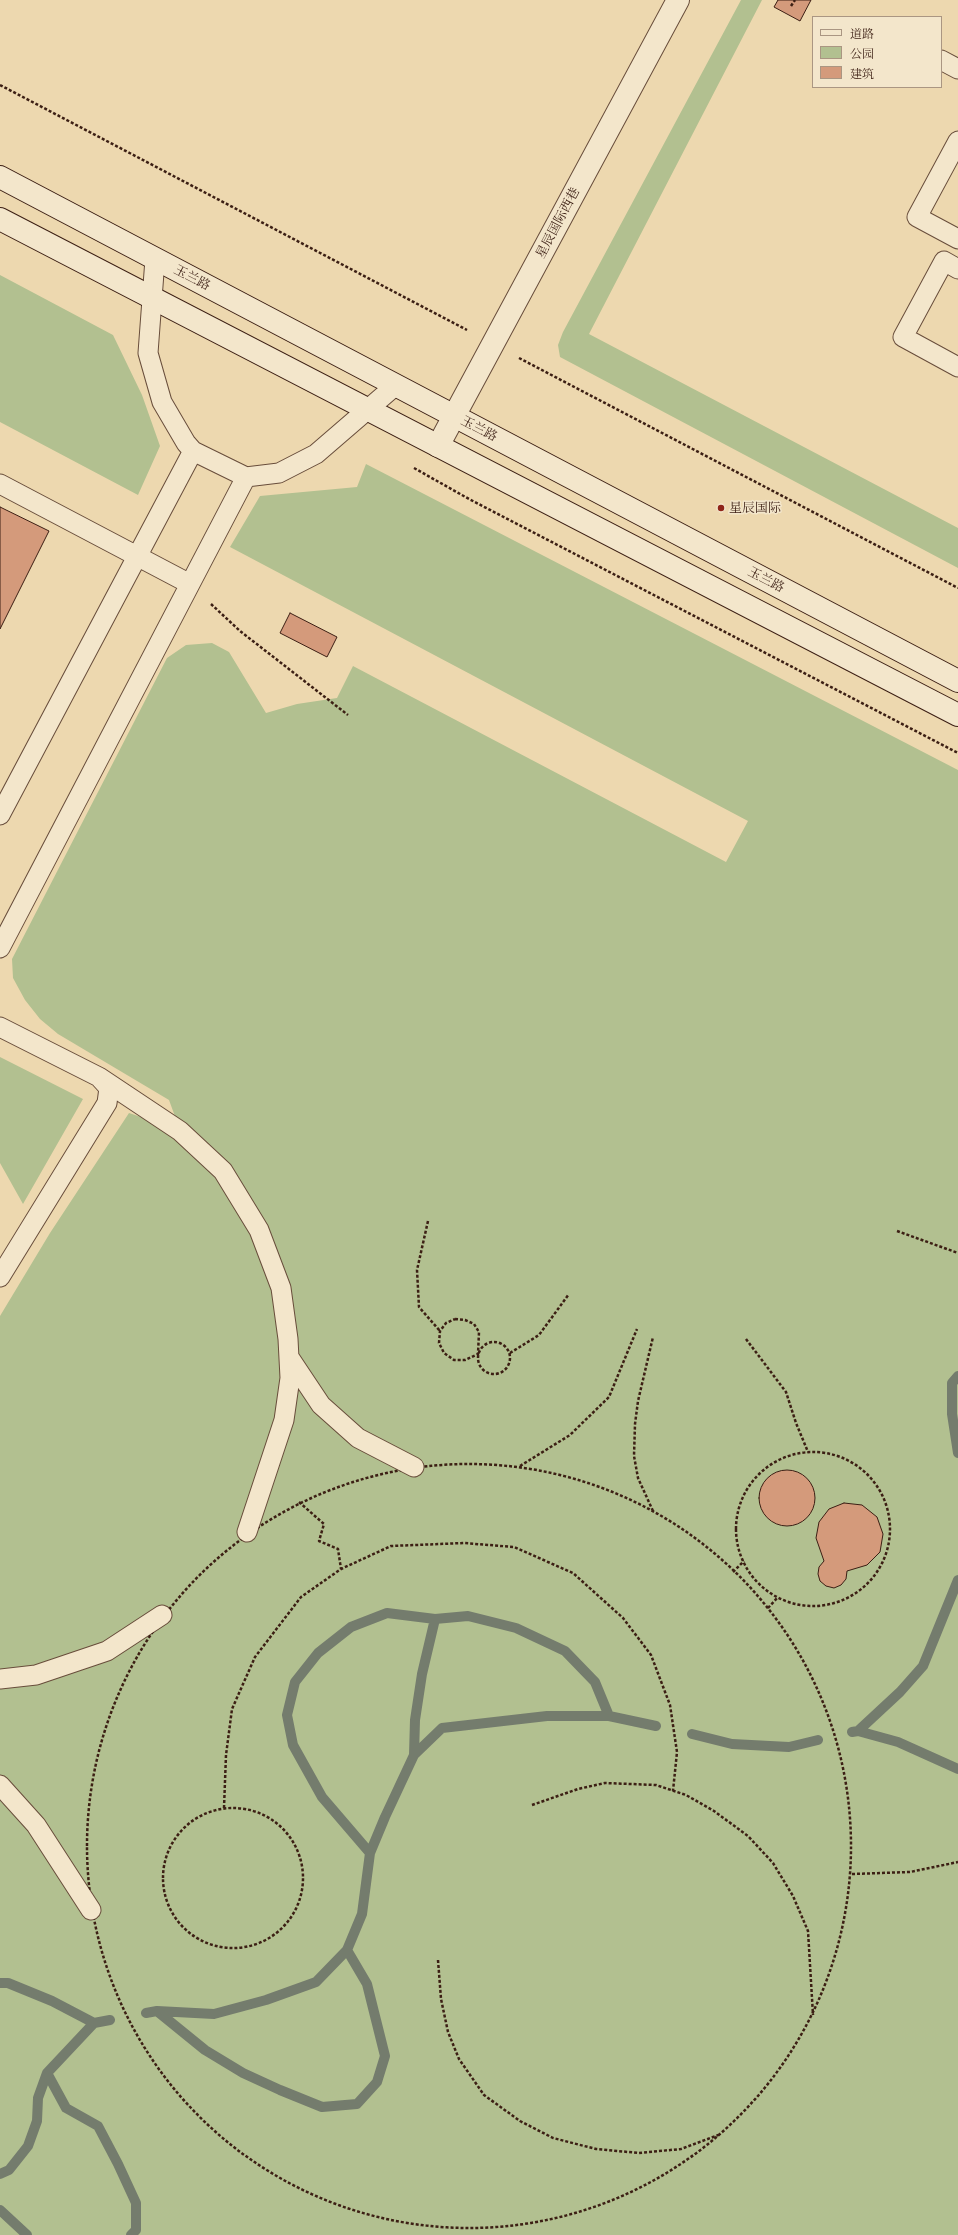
<!DOCTYPE html>
<meta charset="utf-8">
<style>
body{margin:0}
#map{position:relative;width:958px;height:2235px;overflow:hidden;background:#edd8af;font-family:"Libre Caslon Text","Noto Serif SC",serif}
canvas{display:block}
.legend{position:absolute;left:812px;top:16px;width:130px;height:72px;box-sizing:border-box;background:#f3e6cb;border:1px solid #aa9682;margin:0;padding:5px 7px;list-style:none;font-size:12px;color:#3c1f14}
.legend li{display:flex;align-items:center;gap:8px;height:20px}
.legend b{width:20px;border:1px solid #aa9682}
</style>
<div id="map">
<canvas width="958" height="2235"></canvas>
<ul class="legend">
<li><b style="height:5px;background:#f3e6cb"></b>道路</li>
<li><b style="height:11px;background:#b2c090"></b>公园</li>
<li><b style="height:11px;background:#d49a7b"></b>建筑</li>
</ul>
</div>
<script>
const g = document.querySelector('canvas').getContext('2d');
g.lineJoin = 'round';
function paint(path, color) { g.fillStyle = color; g.fill(path, 'evenodd'); }
const shape = rows => new Path2D(rows.map(r => 'M' + r).join(''));
function trace(path, color, width, dash) { g.strokeStyle = color; g.lineWidth = width; g.lineCap = dash ? 'butt' : 'round'; g.setLineDash(dash || []); g.stroke(path); }
function label(font, color, halo, rows, align = 'center') {
  g.font = font + ' "Libre Caslon Text","Noto Serif SC",serif'; g.lineWidth = 3; g.setLineDash([]); g.textBaseline = 'middle'; g.strokeStyle = halo; g.fillStyle = color; for (const [text, x, y, turn = 0] of rows) {
    g.save(); g.translate(x, y); g.rotate((+turn || 0) * Math.PI / 180); g.textAlign = isNaN(turn) ? turn : align; if (halo) g.strokeText(text, 0, 0); g.fillText(text, 0, 0); g.restore();
  }
}
const green = shape([
 [741,0,762,0,589,334,958,528,958,568,560,357,558,345,563,332],
 [0,275,113,335,142,395,160,446,138,495,0,422],
 [366,464,958,770,958,2235,0,2235,0,1316,50,1233,129,1113,180,1130,169,1100,58,1034,40,1019,25,1000,13,978,12,959,167,658,186,645,212,643,229,652,266,713,297,704,337,698,353,666,726,862,748,821,230,547,260,496,357,487],
 [0,1057,83,1099,23,1204,0,1163]
]);
const stream = shape([
 [958,1376,952,1383,952,1414,958,1453],
 [858,1731,898,1742,958,1769],
 [852,1732,858,1731,900,1692,923,1666,958,1580],
 [692,1734,732,1744,789,1747,818,1740],
 [414,1755,415,1720,422,1674,435,1619],
 [370,1853,322,1797,293,1745,287,1715,295,1682,318,1653,351,1627,387,1613,435,1619,468,1616,516,1628,565,1651,595,1682,609,1716],
 [0,1983,8,1983,52,2001,94,2023],
 [157,2011,205,2050,243,2073,280,2090,322,2107,357,2104,377,2082,385,2056,367,1984,347,1950],
 [146,2013,157,2011,214,2014,266,2000,316,1982,347,1950,362,1914,370,1853,385,1817,414,1755,442,1728,547,1716,609,1716,656,1726],
 [47,2073,66,2108,98,2126,118,2164,136,2203,136,2230,131,2235],
 [0,2174,9,2170,28,2146,37,2121,38,2098,47,2073,94,2023,110,2020],
 [0,2210,27,2235]
]);
const building = shape([
 [778,0,811,0,800,21,774,7,778,0],
 [0,507,49,531,0,629,0,507],
 [290,613,337,637,327,657,280,633,290,613],
 '759 1498a28 28 0 1 1 56 0a28 28 0 1 1-56 0Z',
 [844,1503,862,1505,877,1517,883,1534,880,1552,867,1565,847,1571,846,1579,841,1585,834,1588,826,1586,820,1581,818,1574,819,1567,824,1561,816,1538,819,1522,829,1509,844,1503]
]);
const path = shape([
 [791,6,795,0],
 [0,85,467,330],
 [519,358,958,588],
 [414,468,469,499,958,753],
 [211,604,240,631,348,715],
 [428,1221,417,1270,419,1307,440,1331],
 [897,1231,958,1253],
 [455,1319,465,1320,474,1324,479,1332,478,1354,465,1360,454,1360,444,1353,439,1343,440,1331,446,1323,455,1319],
 [746,1339,786,1392,796,1423,808,1452],
 '478 1358a16 16 0 1 1 32 0a16 16 0 1 1-32 0Z',
 [510,1353,539,1335,569,1294],
 '736 1529a77 77 0 1 1 154 0a77 77 0 1 1-154 0Z',
 '87 1846a382 382 0 1 1 764 0a382 382 0 1 1-764 0Z',
 [520,1466,570,1435,609,1397,637,1329],
 [299,1502,324,1524,319,1541,338,1549,341,1569],
 [653,1511,638,1478,634,1456,635,1424,638,1401,653,1337],
 [733,1572,744,1561],
 [768,1608,778,1597],
 [532,1805,578,1789,605,1783,656,1785,686,1795,714,1811,748,1836,773,1863,793,1896,808,1931,813,2015],
 [224,1808,226,1755,232,1709,255,1657,301,1597,341,1569,391,1546,464,1543,514,1547,573,1573,623,1618,651,1655,670,1705,677,1752,673,1791],
 '163 1878a70 70 0 1 1 140 0a70 70 0 1 1-140 0Z',
 [852,1874,910,1872,958,1862],
 [438,1960,441,1999,448,2032,459,2059,484,2095,520,2121,553,2138,596,2149,639,2153,681,2149,721,2134]
]);
const lane = shape([
 [941,60,958,69],
 [958,141,917,217,958,239],
 [155,259,148,353,162,402,186,443,193,451,246,477,279,473,316,454,396,385],
 [958,269,944,261,903,337,958,367],
 [0,484,190,584],
 [0,815,193,451],
 [0,948,246,477],
 [0,1027,99,1077,109,1088,107,1103,0,1277],
 [99,1077,180,1131,223,1171,259,1230,281,1288,288,1339,290,1378,284,1420,247,1532],
 [289,1357,321,1405,358,1438,414,1467],
 [0,1679,36,1675,107,1651,162,1615],
 [0,1785,36,1825,91,1910]
]);
const street = shape([
 [438,446,678,0]
]);
const secondary = shape([
 [0,177,958,681],
 [0,219,958,715]
]);
const markers = [
 [721,508,4,"#8f2418"]
];
const streetNames = [
 ["星辰国际西巷",558,223,-62],
 ["玉兰路",192,278,28],
 ["玉兰路",479,429,28],
 ["玉兰路",766,580,28]
];
const poiNames = [
 ["星辰国际",729,508]
];
paint(green, '#b2c090');
trace(stream, '#747c6d', 10);
paint(building, '#d49a7b');
trace(building, '#3c1f14', 1);
trace(lane, '#684d3b', 21);
trace(street, '#684d3b', 24);
trace(secondary, '#3c1f14', 24);
trace(path, '#3c1f14', 2.5, [3, 2]);
trace(lane, '#f3e6cb', 19);
trace(street, '#f3e6cb', 22);
trace(secondary, '#f3e6cb', 22);
for (const [x, y, r, color] of markers) { const dot = new Path2D(); dot.arc(x, y, r, 0, 2 * Math.PI); g.fillStyle = color; g.fill(dot); trace(dot, '#f3e6cb', 1.5); }
label('13px', '#3c1f14', '#f3e6cb', streetNames);
label('13px', '#3c1f14', '#f3e6cb', poiNames, 'left');
</script>
